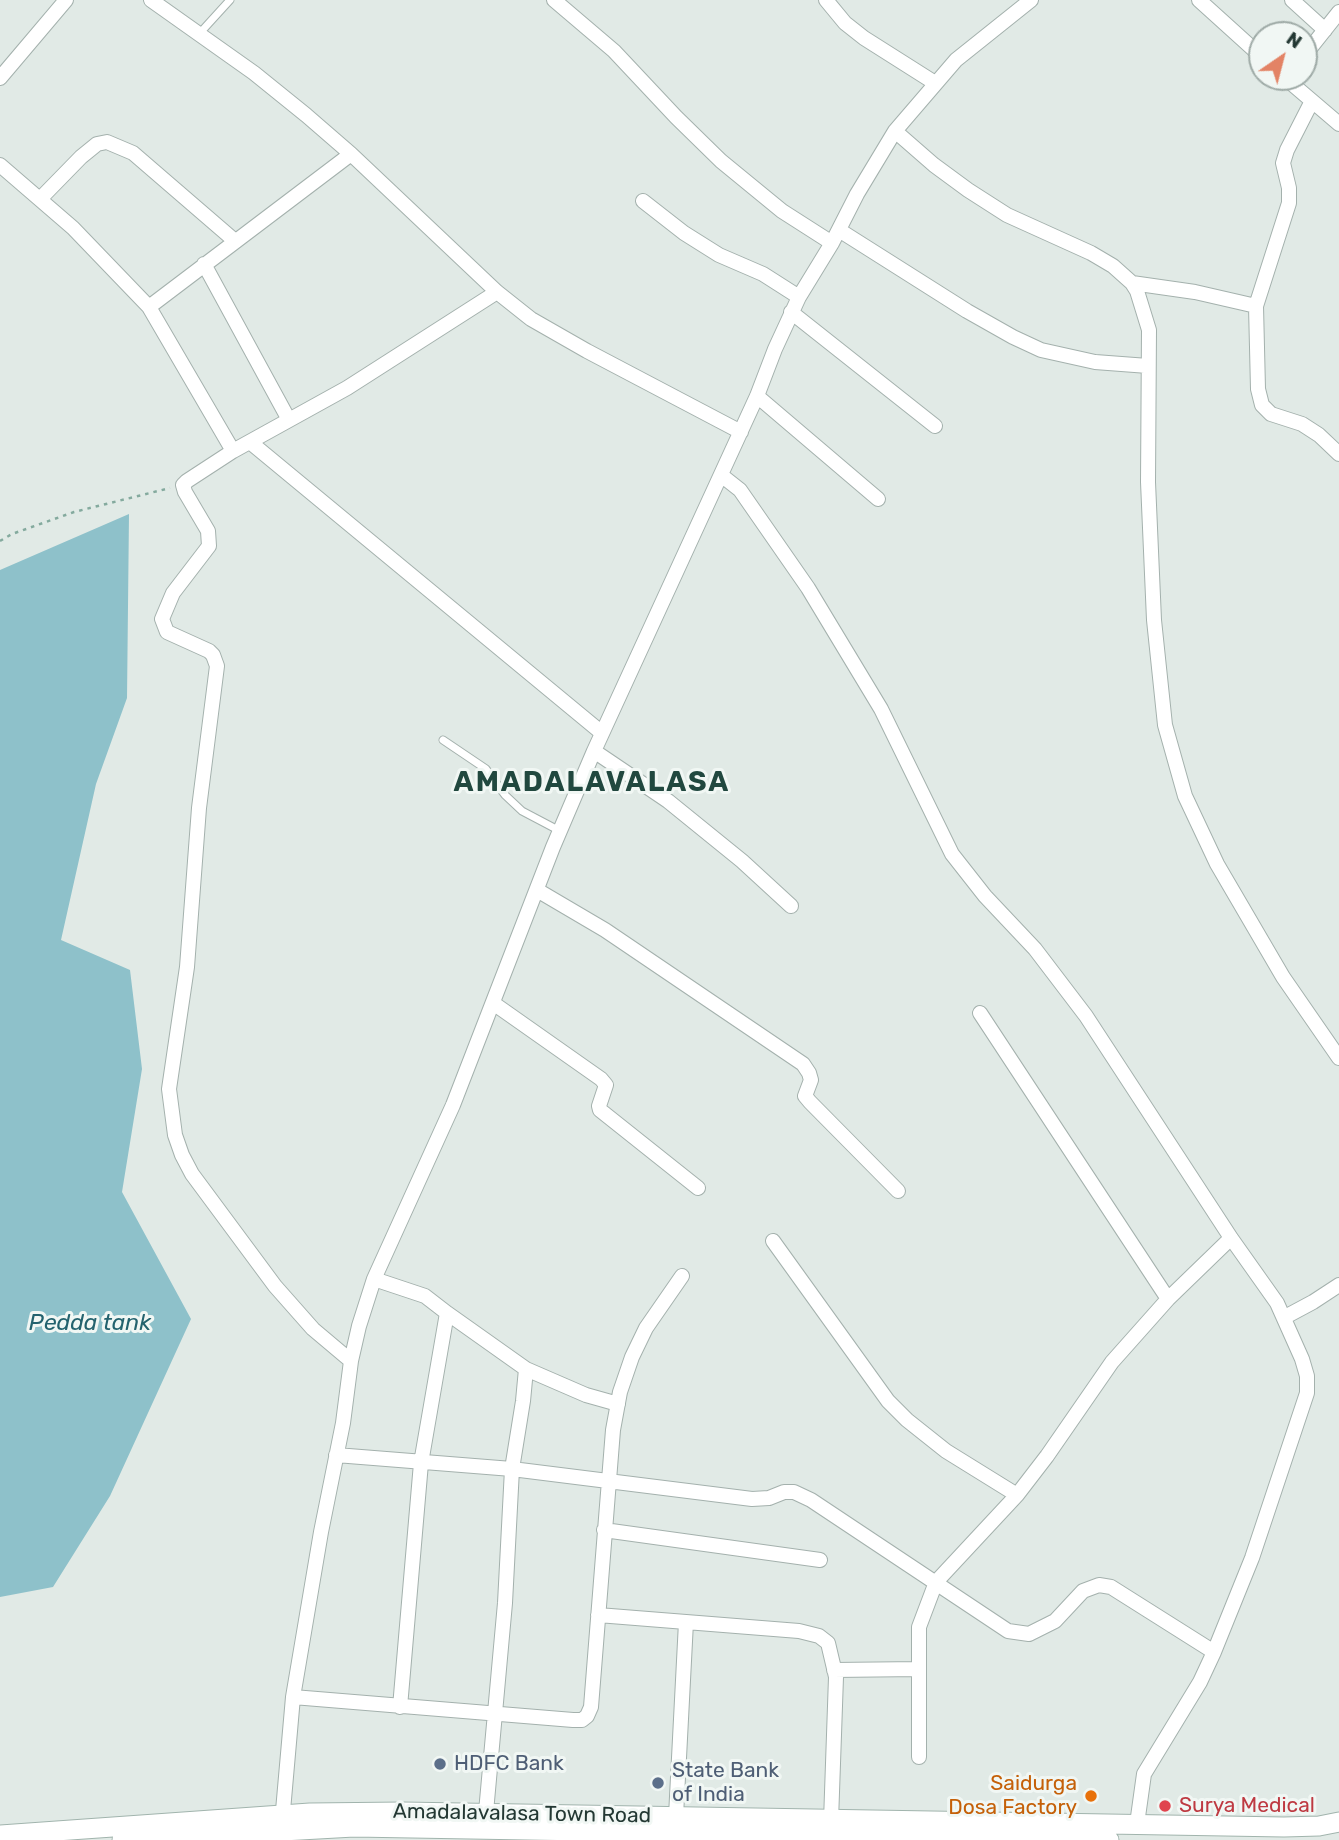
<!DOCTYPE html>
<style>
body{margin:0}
#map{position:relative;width:1339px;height:1840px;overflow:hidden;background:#e1eae6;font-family:Rubik,sans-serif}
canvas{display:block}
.north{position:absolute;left:1248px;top:21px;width:70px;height:70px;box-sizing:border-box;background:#f1f7f4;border:2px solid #9faba7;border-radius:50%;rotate:35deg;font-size:19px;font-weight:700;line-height:28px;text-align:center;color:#233833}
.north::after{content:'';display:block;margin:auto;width:24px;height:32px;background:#e38365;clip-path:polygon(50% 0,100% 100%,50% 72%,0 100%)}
</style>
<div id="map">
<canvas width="1339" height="1840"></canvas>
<div class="north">N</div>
</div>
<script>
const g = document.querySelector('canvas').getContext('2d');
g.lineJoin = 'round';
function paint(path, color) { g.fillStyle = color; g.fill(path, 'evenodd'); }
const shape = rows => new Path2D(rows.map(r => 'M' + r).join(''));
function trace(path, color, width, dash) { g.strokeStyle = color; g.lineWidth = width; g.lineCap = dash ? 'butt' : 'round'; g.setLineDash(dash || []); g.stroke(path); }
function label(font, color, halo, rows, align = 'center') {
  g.font = font + ' Rubik,sans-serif'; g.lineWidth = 6; g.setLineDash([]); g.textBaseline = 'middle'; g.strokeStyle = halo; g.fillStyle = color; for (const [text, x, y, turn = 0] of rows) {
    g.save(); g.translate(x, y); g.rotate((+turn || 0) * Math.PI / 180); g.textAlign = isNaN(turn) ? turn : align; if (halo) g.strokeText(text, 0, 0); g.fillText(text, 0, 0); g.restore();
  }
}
const water = shape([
 [129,514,127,698,96,784,61,940,130,970,142,1069,122,1192,191,1319,110,1496,53,1587,0,1597,0,570]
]);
const path = shape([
 [0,541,12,534,74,512,170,488]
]);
const lane = shape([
 [199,34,230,0],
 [443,740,486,769,505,795,522,811,560,831]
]);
const street = shape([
 [151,0,254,73,306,115,351,154,497,292,531,319,587,351,741,432],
 [554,0,614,51,676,117,721,161,782,211,832,243],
 [826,0,845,23,864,38,935,83],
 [1199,0,1262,57],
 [1292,0,1325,30],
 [1304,56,1339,12],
 [1284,77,1339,124],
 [0,78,66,0],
 [1312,101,1287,150,1283,163,1289,188,1289,203,1256,306,1258,389,1262,405,1271,414,1302,424,1319,435,1339,454],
 [895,131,934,165,968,190,1007,215,1091,253,1113,266,1132,283,1137,291,1149,330,1148,482,1154,620,1165,725,1185,796,1217,864,1283,977,1339,1058],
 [0,165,73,228,149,307,233,451],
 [40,199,81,157,97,144,107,142,133,153,235,241],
 [643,201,684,233,719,255,763,274,799,297],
 [839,230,967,311,1013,337,1041,350,1095,362,1148,366],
 [204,264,289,420],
 [1132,283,1195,292,1256,306],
 [149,307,351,154],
 [791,312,935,426],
 [757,396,878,499],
 [250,442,602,733],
 [721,475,740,490,808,588,881,709,952,854,985,896,1035,949,1086,1016,1231,1238,1277,1303,1302,1359,1307,1376,1307,1393,1252,1558,1214,1652,1200,1682,1144,1774,1137,1824],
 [594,751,668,801,742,861,791,906],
 [537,890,605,930,803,1064,809,1073,811,1080,805,1096,810,1102,898,1191],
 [493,1003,601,1079,606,1085,599,1106,600,1110,698,1188],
 [980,1013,1168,1299],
 [773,1241,888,1401,907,1420,946,1451,1017,1495],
 [374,1279,425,1296,447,1313,421,1463,400,1707],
 [447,1313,526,1369,586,1395,618,1404],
 [1285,1317,1313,1302,1339,1285],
 [351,1361,313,1329,275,1286,192,1174,182,1155,175,1135,169,1089,187,967,199,808,217,666,213,655,209,651,167,632,162,619,173,593,209,546,208,531,185,492,183,485,187,481,233,451,347,388,497,292],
 [336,1455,512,1469,752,1499,769,1498,784,1492,794,1492,811,1500,1008,1631,1029,1634,1055,1621,1083,1591,1099,1585,1111,1587,1214,1652],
 [604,1530,820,1560],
 [598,1615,799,1631,819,1636,828,1643,836,1677,831,1821],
 [834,1670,919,1669],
 [293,1697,573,1720,582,1720,587,1716,591,1707,613,1430,620,1392,632,1357,646,1328,682,1276],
 [919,1757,919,1627,936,1582,1017,1495,1047,1456,1112,1362,1168,1299,1231,1238],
 [486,1812,505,1603,512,1469,523,1401,526,1369],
 [676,1816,686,1622],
 [282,1822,293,1697,321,1532,343,1423,351,1361,359,1326,374,1279,453,1105,553,847,594,751,757,396,775,349,799,297,832,243,857,194,895,131,956,60,1031,0]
]);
const secondary = shape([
 [0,1835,310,1813,403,1812,1284,1827,1319,1826,1339,1822],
 [122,1840,354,1827,1109,1840]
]);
const markers = [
 [440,1764,7,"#5c6f8a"],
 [658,1783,7,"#5c6f8a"],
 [1091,1796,7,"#e8710a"],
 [1165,1806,7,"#e0444e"]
];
const serviceNames = [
 ["HDFC Bank",454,1764],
 ["State Bank",672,1771],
 ["of India",672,1795]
];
const foodNames = [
 ["Saidurga",1077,1784],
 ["Dosa Factory",1077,1808]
];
const healthNames = [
 ["Surya Medical",1179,1806]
];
const streetNames = [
 ["Amadalavalasa Town Road",522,1814,1]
];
const waterNames = [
 ["Pedda tank",90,1323]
];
const districtNames = [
 ["AMADALAVALASA",592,783]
];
paint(water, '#8ec1ca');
trace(lane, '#a4b1ad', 9);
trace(street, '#a4b1ad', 16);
trace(secondary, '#a1b4ad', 21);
trace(path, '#84aa9e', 2.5, [3.5, 5]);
trace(lane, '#fff', 7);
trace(street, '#fff', 14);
trace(secondary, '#fff', 19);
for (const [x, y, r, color] of markers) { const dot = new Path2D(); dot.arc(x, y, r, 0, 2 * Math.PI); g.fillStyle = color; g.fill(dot); trace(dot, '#f1f7f4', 2.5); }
label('21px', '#4e5e75', '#f1f7f4', serviceNames, 'left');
label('21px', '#c56008', '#f1f7f4', foodNames, 'right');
label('21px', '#be3a42', '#f1f7f4', healthNames, 'left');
label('21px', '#233833', '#f1f7f4', streetNames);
label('italic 23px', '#23626e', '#f1f7f4', waterNames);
g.letterSpacing = '2px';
label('bold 28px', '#21483f', '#f1f7f4', districtNames);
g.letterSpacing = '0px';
</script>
